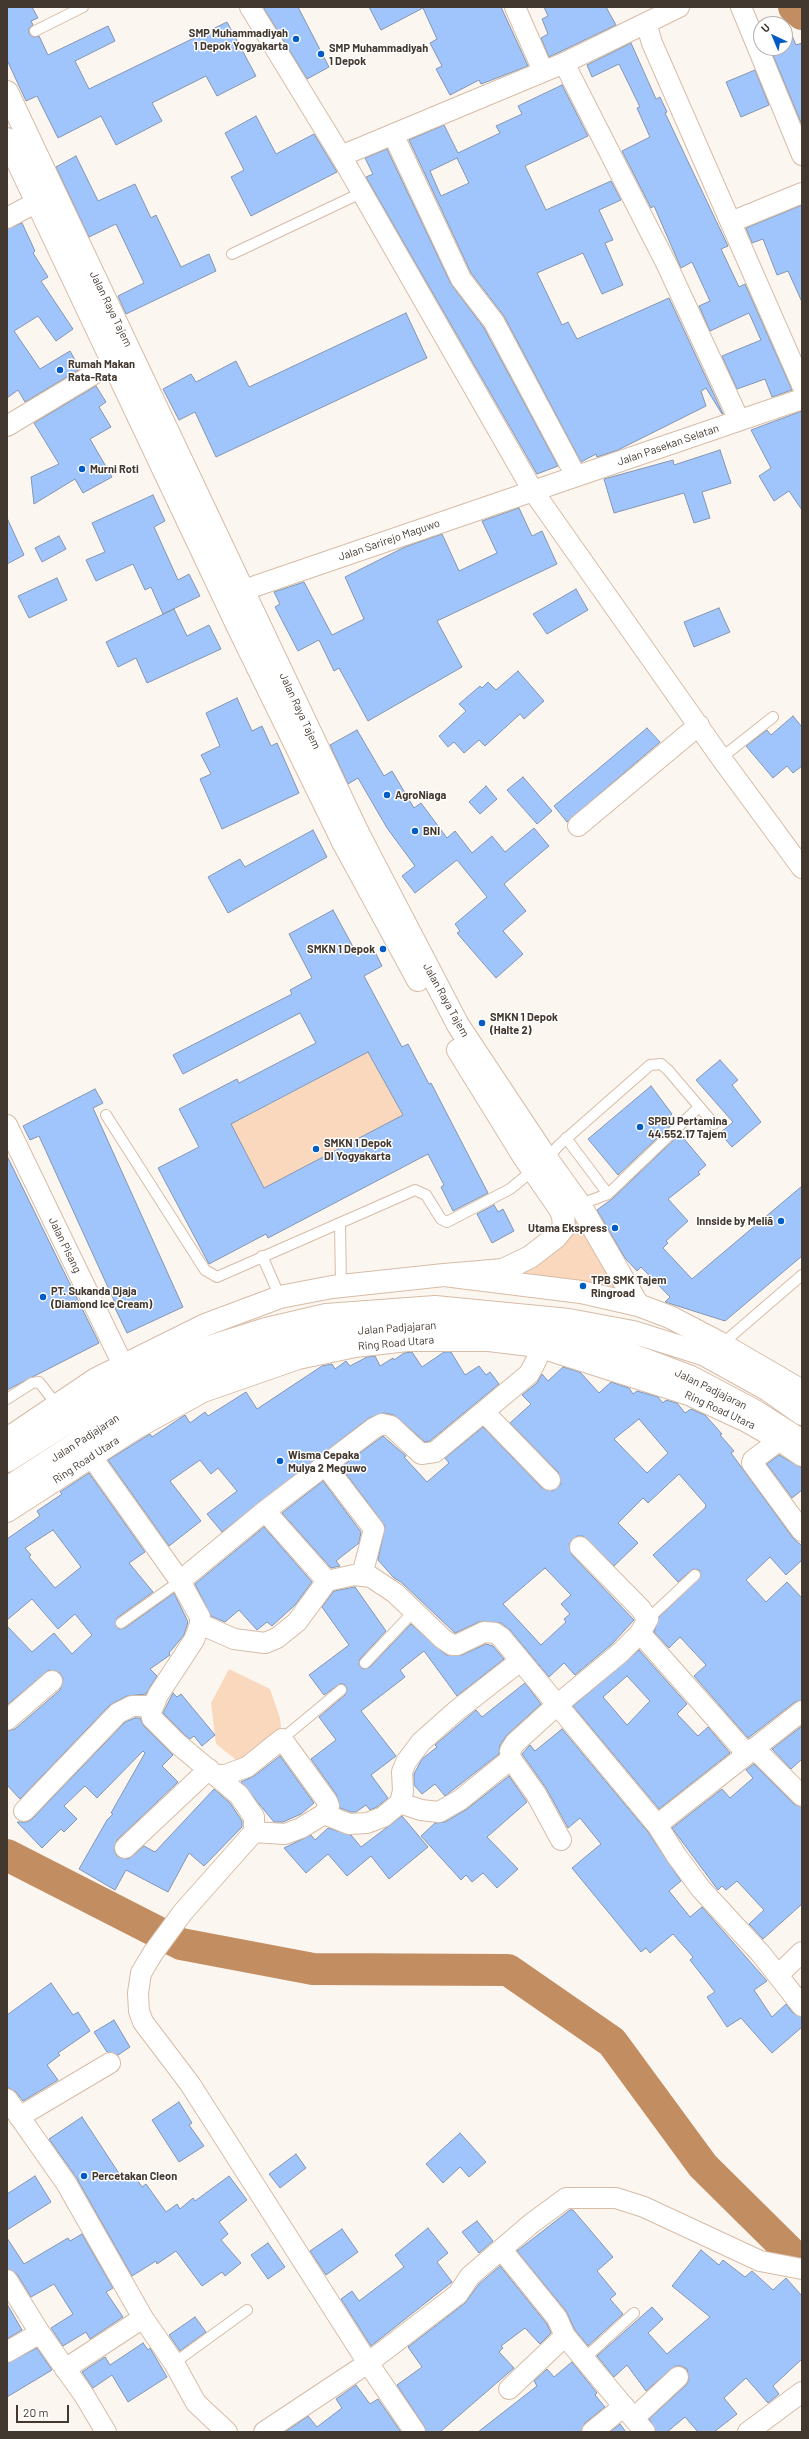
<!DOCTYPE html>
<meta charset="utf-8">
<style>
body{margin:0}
#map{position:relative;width:809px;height:2439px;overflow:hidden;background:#fcf6f1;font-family:Barlow,sans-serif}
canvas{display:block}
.frame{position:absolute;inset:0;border:8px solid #43382f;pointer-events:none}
.north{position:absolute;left:753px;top:16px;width:40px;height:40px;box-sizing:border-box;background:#fff;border:1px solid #b4afac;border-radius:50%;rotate:316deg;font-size:11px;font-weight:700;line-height:16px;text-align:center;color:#43382f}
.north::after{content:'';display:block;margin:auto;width:14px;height:18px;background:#035cc5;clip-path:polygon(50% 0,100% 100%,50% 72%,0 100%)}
.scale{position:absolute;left:16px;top:2405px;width:53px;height:18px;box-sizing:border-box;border:2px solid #43382f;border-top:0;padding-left:5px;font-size:12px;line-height:14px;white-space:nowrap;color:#43382f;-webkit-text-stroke:3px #fff;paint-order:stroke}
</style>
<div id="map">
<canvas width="809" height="2439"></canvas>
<div class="frame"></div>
<div class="north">U</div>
<div class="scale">20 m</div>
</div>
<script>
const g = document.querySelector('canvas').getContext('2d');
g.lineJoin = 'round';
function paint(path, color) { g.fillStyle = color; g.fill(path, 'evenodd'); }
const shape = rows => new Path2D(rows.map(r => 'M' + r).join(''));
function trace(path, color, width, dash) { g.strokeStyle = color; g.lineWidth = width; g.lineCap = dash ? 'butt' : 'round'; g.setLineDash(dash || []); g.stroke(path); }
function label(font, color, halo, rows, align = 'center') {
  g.font = font + ' Barlow,sans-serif'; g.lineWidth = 3; g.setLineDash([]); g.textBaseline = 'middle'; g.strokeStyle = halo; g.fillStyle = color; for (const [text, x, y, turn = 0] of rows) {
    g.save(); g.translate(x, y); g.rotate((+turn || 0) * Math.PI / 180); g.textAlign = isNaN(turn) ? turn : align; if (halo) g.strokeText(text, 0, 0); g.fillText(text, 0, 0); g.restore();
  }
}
const green = shape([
 [368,1052,403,1115,264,1188,216,1095,222,1092,238,1121],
 [579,1209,628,1298,505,1273],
 [229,1669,270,1689,280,1718,282,1737,245,1767,216,1744,211,1703]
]);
const river = shape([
 [794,7,802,14],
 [7,1855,181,1944,313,1969,508,1970,612,2042,703,2166,798,2260,802,2260]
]);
const building = shape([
 [7,7,32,7,38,18,31,21,33,25,29,28,29,34,34,37,39,36,48,55,108,26,115,41,75,61,89,89,227,22,256,76,217,96,206,76,152,103,162,121,116,145,101,116,58,138,37,96,26,101,7,60,7,7],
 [263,7,298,7,329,67,307,79,263,7],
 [369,7,501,7,528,66,481,84,479,80,450,95,436,69,442,66,430,43,437,39,423,8,381,30,369,7],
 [544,7,606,7,616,25,549,57,541,38,548,34,542,19,548,16,544,7],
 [785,20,796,45,802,43,802,125,770,48,785,48,785,24,777,24,785,20],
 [631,43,656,99,660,97,667,112,665,113,728,246,721,249,739,287,745,284,792,390,772,397,765,379,737,389,722,356,761,340,749,313,710,331,699,306,710,301,692,262,681,268,654,206,651,208,622,151,650,137,637,108,640,107,619,64,592,77,587,65,631,43],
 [755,70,769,105,741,117,726,82,755,70],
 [562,85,588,136,525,166,546,210,611,181,621,200,599,210,613,240,605,243,623,285,602,294,583,253,537,273,562,325,568,322,577,339,669,298,723,414,722,414,706,388,701,391,706,406,618,450,597,457,596,454,581,462,504,316,471,273,409,140,444,125,458,153,500,133,496,126,522,114,518,106,562,85],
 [457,158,469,183,441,196,430,171,457,158],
 [256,116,276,154,314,134,337,172,251,216,231,177,244,170,225,133,256,116],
 [387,149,451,284,484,328,558,466,537,474,366,177,373,174,365,158,387,149],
 [76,156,98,201,135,184,151,218,156,215,181,267,209,254,216,271,126,314,118,296,144,283,116,224,89,237,56,167,76,156],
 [802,205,802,302,788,271,777,275,763,239,752,243,746,228,802,205],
 [22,223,35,251,33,253,48,277,41,281,73,329,56,341,38,316,14,331,40,369,70,351,80,369,25,402,18,390,7,398,7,229,22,223],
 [406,313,427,358,216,457,195,412,179,420,163,389,191,374,196,382,236,361,249,387,406,313],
 [96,386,106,402,99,407,111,427,90,439,112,477,83,493,75,479,34,504,31,477,59,464,34,423,96,386],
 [802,411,802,510,789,491,774,501,759,476,771,468,751,430,802,411],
 [720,450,731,483,702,492,710,518,694,523,684,493,614,513,604,479,673,460,674,465,720,450],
 [153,495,165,521,154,527,178,580,189,574,200,596,163,614,151,587,145,590,133,564,96,581,86,560,105,552,92,523,153,495],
 [519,508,532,536,542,531,557,564,437,621,462,667,368,721,339,668,334,671,319,640,298,651,275,607,280,604,274,592,304,582,332,635,364,619,345,577,405,547,442,534,459,571,497,553,482,521,519,508],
 [7,518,24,555,7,564,7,518],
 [59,536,66,549,42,562,35,548,59,536],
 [57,578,67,600,29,618,18,596,57,578],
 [576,589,588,610,547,634,533,614,576,589],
 [719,608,730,632,694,647,684,622,719,608],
 [174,609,187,636,209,625,221,649,147,683,136,658,118,667,106,642,174,609],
 [518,671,544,701,524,719,520,714,485,746,479,740,464,753,454,742,448,747,439,736,466,711,459,704,480,686,482,688,488,682,496,690,518,671],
 [237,698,252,731,262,726,271,746,277,743,299,793,222,829,200,779,211,774,201,755,220,746,206,713,237,698],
 [793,716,802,727,802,766,793,773,787,766,773,778,746,746,767,730,771,735,793,716],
 [647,728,660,742,567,822,554,806,647,728],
 [357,730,384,776,392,771,414,808,421,803,447,838,455,831,472,853,492,836,505,852,534,828,549,846,504,884,526,911,503,931,523,954,496,978,457,933,460,931,455,924,487,897,457,860,415,893,402,876,415,866,387,828,358,778,348,784,330,745,357,730],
 [523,777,552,811,537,824,507,790,523,777],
 [486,786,497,799,480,814,469,802,486,786],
 [313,830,327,857,228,913,208,877,240,859,245,867,313,830],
 [333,910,357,954,372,946,382,966,364,976,402,1047,408,1044,429,1084,431,1083,488,1193,453,1211,441,1187,444,1185,428,1154,268,1238,266,1234,209,1264,158,1168,199,1147,179,1109,237,1079,239,1083,316,1043,300,1013,183,1074,173,1055,292,994,290,990,312,978,289,934,333,910],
 [368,1052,403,1115,264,1188,231,1124,368,1052],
 [720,1060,738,1080,732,1085,761,1122,732,1147,720,1133,733,1122,696,1080,720,1060],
 [651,1086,672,1114,667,1119,672,1124,618,1175,588,1139,651,1086],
 [95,1089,103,1103,93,1108,183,1307,127,1333,115,1308,117,1307,39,1136,30,1140,23,1126,95,1089],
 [680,1134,706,1165,698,1172,700,1174,668,1199,688,1221,666,1241,668,1243,663,1248,692,1279,802,1186,802,1256,725,1321,665,1302,670,1297,641,1267,637,1271,625,1258,597,1210,612,1199,680,1134],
 [7,1156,99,1343,7,1390,7,1156],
 [494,1205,498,1212,503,1209,514,1231,492,1243,477,1214,494,1205],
 [412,1352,422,1367,444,1352,451,1352,465,1375,479,1366,486,1375,490,1372,499,1384,430,1441,425,1442,394,1415,384,1413,369,1418,222,1532,207,1514,237,1491,218,1468,211,1474,200,1460,170,1481,201,1521,169,1546,108,1460,150,1434,152,1437,185,1415,190,1423,205,1412,208,1416,246,1392,257,1409,322,1366,332,1364,335,1369,346,1361,350,1366,367,1357,375,1356,380,1366,393,1358,394,1360,404,1353,412,1352],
 [563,1367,580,1372,599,1393,611,1382,629,1388,633,1394,637,1391,658,1397,663,1403,666,1400,677,1403,685,1413,691,1409,705,1415,722,1434,720,1435,734,1451,731,1453,793,1538,802,1546,802,1560,786,1575,770,1557,746,1580,766,1602,787,1582,802,1598,802,1700,795,1702,748,1738,694,1676,706,1665,680,1637,669,1648,654,1632,659,1617,701,1576,699,1570,693,1569,678,1582,653,1555,705,1508,706,1505,679,1474,648,1503,643,1498,618,1523,638,1543,614,1566,583,1536,577,1536,569,1544,572,1555,634,1620,612,1644,575,1675,564,1663,549,1677,510,1630,501,1623,479,1622,455,1633,401,1582,394,1578,378,1560,385,1526,341,1467,383,1436,406,1456,404,1457,427,1482,449,1463,445,1458,483,1427,542,1488,553,1491,561,1484,558,1472,510,1423,531,1404,522,1395,537,1383,542,1374,548,1381,563,1367],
 [639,1419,668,1453,647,1473,614,1439,639,1419],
 [545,1568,571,1595,561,1604,570,1614,564,1619,566,1622,541,1645,503,1604,545,1568],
 [779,1455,802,1468,802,1490,792,1498,767,1464,779,1455],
 [89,1473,145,1552,129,1563,153,1592,117,1618,116,1626,119,1629,125,1628,174,1593,188,1622,184,1635,169,1653,170,1655,150,1669,157,1676,146,1694,127,1696,110,1705,20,1799,7,1785,7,1731,15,1729,60,1690,63,1679,60,1673,49,1670,7,1705,7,1626,32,1652,54,1633,72,1654,92,1635,75,1614,58,1629,32,1599,7,1620,7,1539,40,1516,37,1511,62,1494,60,1492,89,1473],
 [53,1530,81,1567,55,1588,29,1557,31,1555,25,1548,53,1530],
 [323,1481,361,1532,359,1543,336,1561,340,1566,331,1568,282,1513,323,1481],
 [264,1527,312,1582,295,1605,272,1626,267,1622,257,1630,239,1610,225,1622,211,1616,195,1584,264,1527],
 [355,1587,386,1631,360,1659,359,1665,363,1669,370,1667,411,1624,446,1655,462,1655,486,1644,493,1646,504,1659,457,1696,424,1651,400,1670,405,1677,361,1711,396,1756,371,1775,388,1798,377,1807,370,1810,366,1805,356,1812,351,1812,340,1808,336,1794,311,1759,336,1740,319,1717,345,1695,347,1689,344,1684,340,1684,324,1695,309,1675,349,1645,322,1607,334,1591,355,1587],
 [639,1650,687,1704,677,1714,698,1736,708,1727,730,1753,659,1809,573,1706,639,1650],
 [627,1676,650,1701,627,1725,603,1697,627,1676],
 [525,1683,541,1704,507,1735,500,1745,499,1754,445,1796,435,1784,422,1794,414,1785,414,1774,422,1759,437,1747,435,1745,476,1710,482,1717,525,1683],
 [173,1693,177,1697,181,1694,215,1735,202,1746,194,1736,190,1739,186,1736,163,1713,173,1693],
 [135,1718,140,1718,144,1726,173,1755,162,1766,178,1782,117,1840,114,1850,117,1856,128,1859,144,1846,155,1852,214,1789,230,1803,242,1821,242,1827,204,1866,189,1853,168,1892,126,1870,115,1890,79,1869,107,1820,113,1814,111,1813,145,1753,143,1751,97,1798,85,1786,64,1806,77,1819,64,1832,61,1829,42,1848,17,1822,27,1822,32,1819,125,1722,135,1718],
 [802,1726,802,1759,791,1769,772,1749,802,1726],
 [562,1729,648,1832,681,1881,669,1891,690,1917,702,1907,767,1981,754,1990,772,2017,786,2004,793,2013,802,2017,802,2027,772,2053,741,2018,727,2027,707,1997,715,1992,690,1960,693,1957,673,1934,650,1953,646,1948,641,1952,572,1868,601,1844,580,1818,568,1828,546,1788,522,1754,530,1745,535,1751,562,1729],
 [280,1756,314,1803,301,1814,283,1822,274,1822,241,1782,254,1776,280,1756],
 [754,1764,794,1804,802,1807,802,1904,763,1939,749,1924,764,1910,737,1881,726,1890,722,1886,718,1890,672,1828,722,1789,730,1798,753,1778,746,1770,754,1764],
 [509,1776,527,1802,487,1837,518,1869,497,1888,483,1873,472,1882,466,1875,461,1880,421,1836,435,1823,445,1822,467,1809,509,1776],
 [402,1816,428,1847,389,1879,371,1856,347,1876,328,1854,306,1873,284,1848,311,1835,315,1840,328,1828,351,1835,361,1847,402,1816],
 [51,1983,73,2015,78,2012,90,2031,58,2053,60,2055,47,2065,58,2080,23,2101,16,2092,7,2087,7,2015,51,1983],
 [114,2020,130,2047,118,2055,107,2052,94,2032,114,2020],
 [179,2102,192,2123,189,2125,204,2146,179,2162,152,2120,179,2102],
 [82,2117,122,2178,132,2172,142,2187,146,2184,166,2212,177,2204,180,2209,193,2198,195,2201,229,2176,247,2200,219,2222,228,2234,221,2240,241,2263,225,2276,222,2272,202,2286,176,2251,157,2264,156,2261,132,2276,76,2177,49,2139,82,2117],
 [460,2133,486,2162,469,2177,460,2167,443,2183,426,2164,460,2133],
 [296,2154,306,2168,280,2188,269,2174,296,2154],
 [35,2176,51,2202,7,2230,7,2194,35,2176],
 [570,2210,573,2210,613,2257,597,2271,616,2294,610,2299,623,2314,588,2346,575,2330,566,2311,517,2251,570,2210],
 [477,2221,493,2241,479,2253,462,2232,477,2221],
 [428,2228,448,2253,437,2262,452,2282,371,2346,341,2299,352,2291,359,2301,404,2267,395,2255,428,2228],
 [342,2229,358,2252,326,2275,310,2251,342,2229],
 [82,2234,113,2288,106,2292,123,2317,90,2339,86,2332,63,2346,51,2328,73,2314,54,2284,31,2297,17,2274,7,2269,7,2238,24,2264,68,2238,70,2241,82,2234],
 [268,2243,285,2267,268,2279,251,2255,268,2243],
 [701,2250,719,2265,723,2260,745,2277,752,2271,773,2290,786,2278,802,2296,802,2359,773,2386,779,2394,768,2403,746,2378,724,2398,737,2414,714,2432,698,2432,685,2417,667,2432,656,2432,649,2419,686,2385,689,2380,687,2369,681,2366,675,2366,646,2391,627,2365,614,2377,597,2356,652,2307,663,2319,648,2333,667,2354,710,2317,672,2286,701,2250],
 [500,2266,547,2324,551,2333,540,2344,525,2328,501,2346,503,2348,499,2352,514,2368,440,2432,426,2432,424,2426,397,2385,422,2367,408,2347,465,2303,479,2284,500,2266],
 [7,2304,22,2330,7,2339,7,2304],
 [195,2317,206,2332,180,2351,169,2335,195,2317],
 [143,2343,148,2350,150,2348,167,2377,128,2402,112,2375,93,2388,82,2372,105,2357,110,2365,143,2343],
 [37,2348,52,2370,7,2397,7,2363,37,2348],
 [572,2362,597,2393,595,2395,605,2407,585,2423,581,2432,478,2432,537,2386,534,2381,547,2369,554,2377,572,2362],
 [356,2385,370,2404,378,2399,401,2432,285,2432,308,2416,317,2427,342,2408,336,2399,356,2385],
 [620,2424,626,2432,610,2432,620,2424]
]);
const lane = shape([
 [35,31,83,7],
 [232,254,361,193],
 [721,758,773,717],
 [106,1115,205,1270,217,1277,415,1190,426,1195,441,1219,447,1222,510,1189,547,1159,559,1145,650,1065,661,1064,668,1070,714,1124],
 [566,1138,608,1194],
 [578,1205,608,1194,699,1107],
 [340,1223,341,1286],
 [262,1256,280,1297],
 [722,1344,802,1275],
 [7,1399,32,1383,39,1382,57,1405],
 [648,1619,695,1575],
 [121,1623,180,1581],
 [365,1663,415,1610],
 [282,1739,341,1690],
 [584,2359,634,2313],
 [174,2363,247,2310]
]);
const street = shape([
 [250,7,341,156,533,491,721,758,802,868],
 [515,7,543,71],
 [741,7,802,155],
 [646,23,679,7],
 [564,63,667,265,739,420],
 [393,134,461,279,494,322,576,476],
 [341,156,564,63,646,23,652,43,802,385],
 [7,218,37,202],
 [731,222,802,193],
 [7,426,127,354],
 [244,590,802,399],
 [578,826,699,725],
 [7,1125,123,1365],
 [484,1412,550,1480],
 [780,1440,753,1460,752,1463,802,1531],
 [91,1456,180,1581,200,1617,200,1624,194,1640,158,1695,151,1712,152,1718,178,1744,239,1795,254,1817,254,1832,183,1912,153,1953,141,1973,138,1993,139,2011,143,2022,190,2084,368,2363,415,2432],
 [325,1465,374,1529,362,1575],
 [265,1511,327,1581,354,1575,371,1577,395,1593,443,1639,452,1645,457,1645,484,1632,495,1633,501,1637,657,1825,676,1855,701,1889,761,1954,802,2006],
 [180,1581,265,1511,374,1428,382,1424,391,1426,421,1454,435,1452,529,1374,537,1359,538,1346],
 [200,1624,234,1639,265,1643,277,1638,297,1622,327,1581],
 [640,1633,747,1754],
 [7,1720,52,1681],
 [754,1748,802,1796],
 [216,1775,225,1775,247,1767,282,1739,327,1801,329,1806,324,1814,301,1828,285,1834,254,1832],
 [400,1803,421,1810,439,1812,460,1800,511,1759],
 [24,1811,118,1713,132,1706,153,1706],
 [324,1814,349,1824,367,1823,383,1817,400,1803,403,1791,402,1772,406,1762,421,1742,456,1711,520,1661],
 [657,1825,802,1711],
 [561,1840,536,1794,511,1759,510,1751,515,1743,557,1705,620,1653,640,1633,648,1619,640,1608,580,1547],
 [125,1848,209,1769],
 [778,1975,802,1952],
 [7,2099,66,2183,143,2318,174,2363,196,2403,227,2432],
 [19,2117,110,2063],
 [502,2250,557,2318,565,2336,645,2432],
 [7,2280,40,2333,7,2352],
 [40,2333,84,2395,106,2432],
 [65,2369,143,2318],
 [509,2389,565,2336],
 [634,2418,678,2377],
 [264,2432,368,2363,458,2294,470,2276,532,2223,566,2198,616,2198,644,2207,760,2261,802,2269],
 [592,2432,624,2406],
 [748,2432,802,2392]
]);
const secondary = shape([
 [7,92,358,833,458,1025,547,1159,580,1205,638,1305],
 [7,139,239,629,343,842,418,980],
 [444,1275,503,1270,530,1257,556,1237,564,1227,563,1216,560,1209,524,1157,458,1050],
 [7,1439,96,1379,205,1325,280,1297,332,1287,444,1275,581,1292,638,1305,670,1317,718,1342,802,1391],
 [7,1511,137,1427,203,1391,298,1358,355,1346,407,1340,489,1340,538,1346,689,1394,747,1421,780,1440,802,1455]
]);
const primary = shape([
 [343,842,358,833]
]);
const highway = shape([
 [7,1461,108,1397,155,1371,209,1347,266,1329,326,1315,435,1307,569,1320,633,1332,703,1354,768,1390,802,1414],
 [7,1488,120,1415,170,1387,220,1365,329,1332,440,1325,559,1338,622,1351,691,1377,755,1411,802,1441]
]);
const markers = [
 [296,39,4,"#035cc5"],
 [321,54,4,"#035cc5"],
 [60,370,4,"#035cc5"],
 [82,469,4,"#035cc5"],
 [387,795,4,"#035cc5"],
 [415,831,4,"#035cc5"],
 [383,949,4,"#035cc5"],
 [482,1023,4,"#035cc5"],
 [640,1127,4,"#035cc5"],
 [316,1149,4,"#035cc5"],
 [781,1221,4,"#035cc5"],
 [615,1228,4,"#035cc5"],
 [583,1286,4,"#035cc5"],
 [43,1297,4,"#035cc5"],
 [280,1461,4,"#035cc5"],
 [84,2176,4,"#035cc5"]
];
const poiNames = [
 ["SMP Muhammadiyah",288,33,"right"],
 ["1 Depok Yogyakarta",288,46,"right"],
 ["SMP Muhammadiyah",329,48],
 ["1 Depok",329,61],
 ["Rumah Makan",68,364],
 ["Rata-Rata",68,377],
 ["Murni Roti",90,469],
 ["AgroNiaga",395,795],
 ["BNI",423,831],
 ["SMKN 1 Depok",375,949,"right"],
 ["SMKN 1 Depok",490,1017],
 ["(Halte 2)",490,1030],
 ["SPBU Pertamina",648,1121],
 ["44.552.17 Tajem",648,1134],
 ["SMKN 1 Depok",324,1143],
 ["DI Yogyakarta",324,1156],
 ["Innside by Meliã",773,1221,"right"],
 ["Utama Ekspress",607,1228,"right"],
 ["TPB SMK Tajem",591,1280],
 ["Ringroad",591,1293],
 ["PT. Sukanda Djaja",51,1291],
 ["(Diamond Ice Cream)",51,1304],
 ["Wisma Cepaka",288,1455],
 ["Mulya 2 Meguwo",288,1468],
 ["Percetakan Cleon",92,2176]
];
const streetNames = [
 ["Jalan Raya Tajem",111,309,64],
 ["Jalan Pasekan Selatan",668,445,-19],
 ["Jalan Sarirejo Maguwo",389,540,-19],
 ["Jalan Raya Tajem",300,711,65],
 ["Jalan Raya Tajem",446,1000,61],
 ["Jalan Pisang",65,1245,64],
 ["Jalan Padjajaran",397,1328,-4],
 ["Ring Road Utara",396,1343,-5],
 ["Jalan Padjajaran",711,1389,26],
 ["Ring Road Utara",720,1410,25],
 ["Jalan Padjajaran",85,1438,-33],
 ["Ring Road Utara",86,1460,-33]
];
paint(green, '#fad8bd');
trace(river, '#c28d60', 32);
paint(building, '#a0c5fd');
trace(building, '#8495af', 1);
trace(lane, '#d7bca6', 12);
trace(street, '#d7bca6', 22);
trace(secondary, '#d7bca6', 24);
trace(primary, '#d7bca6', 24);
trace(highway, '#d7bca6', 24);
trace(lane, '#fff', 10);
trace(street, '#fff', 20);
trace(secondary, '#fff', 22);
trace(primary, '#fff', 22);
trace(highway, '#fff', 22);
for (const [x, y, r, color] of markers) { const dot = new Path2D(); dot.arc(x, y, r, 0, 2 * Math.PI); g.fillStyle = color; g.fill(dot); trace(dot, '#fff', 1.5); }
label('bold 11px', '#43382f', '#fff', poiNames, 'left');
label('11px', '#43382f', '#fff', streetNames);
</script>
